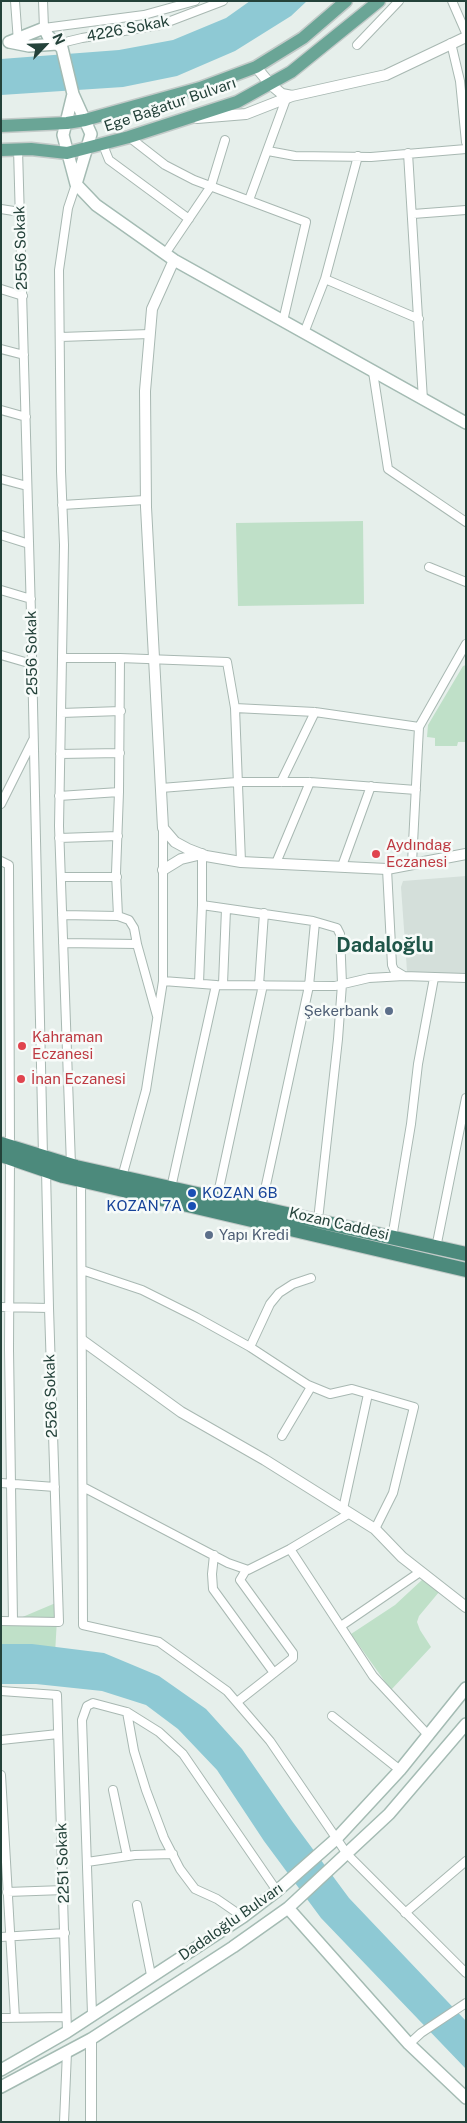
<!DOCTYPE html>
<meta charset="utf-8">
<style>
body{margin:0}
#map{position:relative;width:467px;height:2123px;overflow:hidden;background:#e6efeb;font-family:"Public Sans",sans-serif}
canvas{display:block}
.frame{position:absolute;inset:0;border:2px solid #24423a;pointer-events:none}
.north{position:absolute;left:20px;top:20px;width:50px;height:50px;-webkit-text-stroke:4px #f7fbf9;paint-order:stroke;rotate:66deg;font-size:14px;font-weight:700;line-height:20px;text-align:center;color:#24423a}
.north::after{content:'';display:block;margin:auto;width:18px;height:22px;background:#24423a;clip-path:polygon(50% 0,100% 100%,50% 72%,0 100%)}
</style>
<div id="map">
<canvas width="467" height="2123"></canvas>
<div class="frame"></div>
<div class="north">N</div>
</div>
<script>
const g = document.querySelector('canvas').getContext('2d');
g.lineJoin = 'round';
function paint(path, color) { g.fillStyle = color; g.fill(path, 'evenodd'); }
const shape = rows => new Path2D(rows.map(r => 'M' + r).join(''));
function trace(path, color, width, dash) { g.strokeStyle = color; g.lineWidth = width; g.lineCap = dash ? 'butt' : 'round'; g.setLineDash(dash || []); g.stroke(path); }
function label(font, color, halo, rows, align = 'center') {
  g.font = font + ' "Public Sans",sans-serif'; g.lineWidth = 5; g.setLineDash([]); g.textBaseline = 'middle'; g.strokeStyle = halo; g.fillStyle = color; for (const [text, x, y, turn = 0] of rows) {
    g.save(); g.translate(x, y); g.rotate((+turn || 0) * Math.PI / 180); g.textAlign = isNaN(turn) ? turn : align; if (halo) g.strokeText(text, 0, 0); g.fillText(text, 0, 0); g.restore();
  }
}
const built = shape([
 [466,876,466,975,411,976,407,971,401,887,403,881]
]);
const green = shape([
 [363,521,364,604,238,606,236,523],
 [466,665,466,742,458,742,457,746,435,746,435,738,427,737,428,725,463,666],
 [423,1579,439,1592,419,1616,417,1622,420,1630,431,1647,391,1690,351,1634,395,1605],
 [58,1602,55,1654,1,1653,1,1621,13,1621]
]);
const water = shape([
 [250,1,307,1,291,16,235,51,177,76,123,87,1,95,1,59,119,50,173,40,226,18],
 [1,1644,32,1644,104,1653,159,1676,206,1709,242,1749,292,1821,349,1898,466,2021,466,2069,321,1918,264,1841,217,1770,178,1729,146,1705,102,1691,36,1684,1,1684]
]);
const minor = shape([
 [15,1,18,42],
 [43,1,44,28,144,15,195,1],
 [452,1,466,33],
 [451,43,460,81,466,142],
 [57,44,82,38,160,25,223,1],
 [357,45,399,1],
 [129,137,165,165,194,180,306,222,283,321],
 [103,145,109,160,189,219],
 [18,149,31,614,43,1156],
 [268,151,295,156,371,157,466,149],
 [408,153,423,400],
 [249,200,286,99],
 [1,209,20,212],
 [413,214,466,210],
 [165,254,211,186,225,140],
 [325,279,419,319],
 [1,289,23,296],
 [304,333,325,279,358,156],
 [60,337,150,334],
 [1,349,24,355],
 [373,372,388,469,466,522],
 [1,410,26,417],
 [1,479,27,486],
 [62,505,145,500],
 [1,535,29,544],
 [429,567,466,582],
 [1,590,31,599],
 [1,655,32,664],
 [62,658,120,658,227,662,235,708,241,862],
 [235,708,315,712,419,727],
 [61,713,121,711],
 [60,754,120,753],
 [281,782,315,712],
 [161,788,237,782,310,782,416,790],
 [59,796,119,792],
 [1,804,33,740],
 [59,838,118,836],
 [1,861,9,865,10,1147],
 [276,863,310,782],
 [412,863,419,727,466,644],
 [342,866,371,786],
 [387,869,392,965,394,970,404,976,466,978],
 [61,877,117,877],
 [202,905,202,854],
 [62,915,118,916,116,873,119,792,120,658],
 [118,916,129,920,134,928,137,944],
 [63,943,137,944,157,1016],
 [163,981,216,985,335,986,369,978,404,976],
 [199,983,202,905,313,921,337,928,340,934,342,984,338,1039,318,1220],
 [223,984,226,909],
 [259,985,264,913],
 [10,1158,9,1349,13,1621],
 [71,1165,59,826,64,545,61,471,59,270,68,208,76,184],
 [122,1177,146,1090,163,981,163,828],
 [81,1180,83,1625,159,1642,227,1691,270,1741,347,1854,466,1973],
 [171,1188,216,985],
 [217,1198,263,985],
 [261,1208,309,986,315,922],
 [392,1238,411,1124,418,1064,434,978],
 [436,1248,466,1098],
 [82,1270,142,1290,196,1317,250,1347,308,1385,330,1394,352,1389,414,1407,393,1493,375,1529],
 [1,1307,49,1308],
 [250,1347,270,1304,279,1293,293,1284,311,1278],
 [282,1436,311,1387],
 [1,1483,55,1487],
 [83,1487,228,1563,248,1570,290,1549,350,1513],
 [343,1509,368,1394],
 [290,1549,373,1676,429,1736],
 [214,1555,212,1574,213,1589,274,1673],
 [1,1621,59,1622,49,1308,46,1170],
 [341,1626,420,1572],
 [1,1691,57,1695,67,2032],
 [237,1702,293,1658,293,1653,240,1580,246,1570],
 [127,1712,134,1751,146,1790,164,1838,180,1869,195,1889,217,1899,243,1917],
 [332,1716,400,1770],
 [1,1740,58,1734],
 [1,1775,15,2018],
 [113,1790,127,1856],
 [87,1862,135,1855,173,1854],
 [7,1892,64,1890],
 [137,1905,151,1975],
 [405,1913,466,1861],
 [1,1937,65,1933],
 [92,2014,82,1720,87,1706,93,1703,127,1712,159,1732,183,1754,277,1891],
 [1,2018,66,2017],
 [409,2044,421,2033,466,2003],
 [64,2122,67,2052]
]);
const tertiary = shape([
 [256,67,270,84,282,94,292,96],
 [197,118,246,114,292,96,386,75,466,37],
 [174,260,152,309,145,391,146,507,163,828,175,842,188,849,206,856,241,862,387,869,466,854],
 [163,870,181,859,202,854],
 [83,1341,181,1412,265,1460,375,1529,402,1557,466,1607],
 [91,2039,91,2122]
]);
const secondary = shape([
 [9,42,44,28,48,36,62,48,73,94,91,134,76,184],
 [9,42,29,46,57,44],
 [73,94,63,135,76,184,96,205,174,260,466,423],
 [288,1908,409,2044,466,2098],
 [1,2070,67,2032,243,1917,277,1891,336,1839,400,1770,466,1688],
 [1,2087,91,2039,233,1947,288,1908,389,1814,466,1724]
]);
const primary = shape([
 [1,126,67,123,85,120,200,88,256,67,303,38,346,1],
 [1,150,31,149,67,153,129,137,237,102,291,72,379,1]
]);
const trunk = shape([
 [1,1144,76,1167,466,1254],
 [1,1155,63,1176,466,1270]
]);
const markers = [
 [376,854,5,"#e0444e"],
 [389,1011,5,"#5c6f8a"],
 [22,1046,5,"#e0444e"],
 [21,1079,5,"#e0444e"],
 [192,1193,5,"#1a4fb4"],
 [192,1206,5,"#1a4fb4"],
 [209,1235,5,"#5c6f8a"]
];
const streetNames = [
 ["4226 Sokak",128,29,-11],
 ["Ege Bağatur Bulvarı",170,105,-19],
 ["2556 Sokak",21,248,-92],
 ["2556 Sokak",32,653,-91],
 ["Kozan Caddesi",339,1224,13],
 ["2526 Sokak",51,1396,-92],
 ["2251 Sokak",63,1863,-92],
 ["Dadaloğlu Bulvarı",231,1922,-35]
];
const healthNames = [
 ["Aydındag",386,845],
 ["Eczanesi",386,862],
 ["Kahraman",32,1037],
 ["Eczanesi",32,1054],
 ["İnan Eczanesi",31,1079]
];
const serviceNames = [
 ["Şekerbank",379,1011],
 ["Yapı Kredi",219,1235,"left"]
];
const transitNames = [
 ["KOZAN 6B",202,1193],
 ["KOZAN 7A",182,1206,"right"]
];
const districtNames = [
 ["Dadaloğlu",385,946]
];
paint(built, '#d4dfda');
paint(green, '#bfe0c8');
paint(water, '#8ec9d4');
trace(minor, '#a8b8b2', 10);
trace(tertiary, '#a8b8b2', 12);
trace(secondary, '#a4bbb3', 14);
trace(primary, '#c2cac8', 15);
trace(trunk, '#c2cac8', 16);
trace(minor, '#fff', 8);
trace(tertiary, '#fff', 10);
trace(secondary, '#fff', 11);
trace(primary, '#6aa596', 12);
trace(trunk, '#4c8a7c', 14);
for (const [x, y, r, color] of markers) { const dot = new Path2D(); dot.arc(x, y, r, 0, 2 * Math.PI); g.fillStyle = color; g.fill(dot); trace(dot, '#f7fbf9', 2); }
label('15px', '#24423a', '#f7fbf9', streetNames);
label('15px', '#be3a42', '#f7fbf9', healthNames, 'left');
label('15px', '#4e5e75', '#f7fbf9', serviceNames, 'right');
label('15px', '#164399', '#f7fbf9', transitNames, 'left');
label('bold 20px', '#1f5548', '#f7fbf9', districtNames);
</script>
